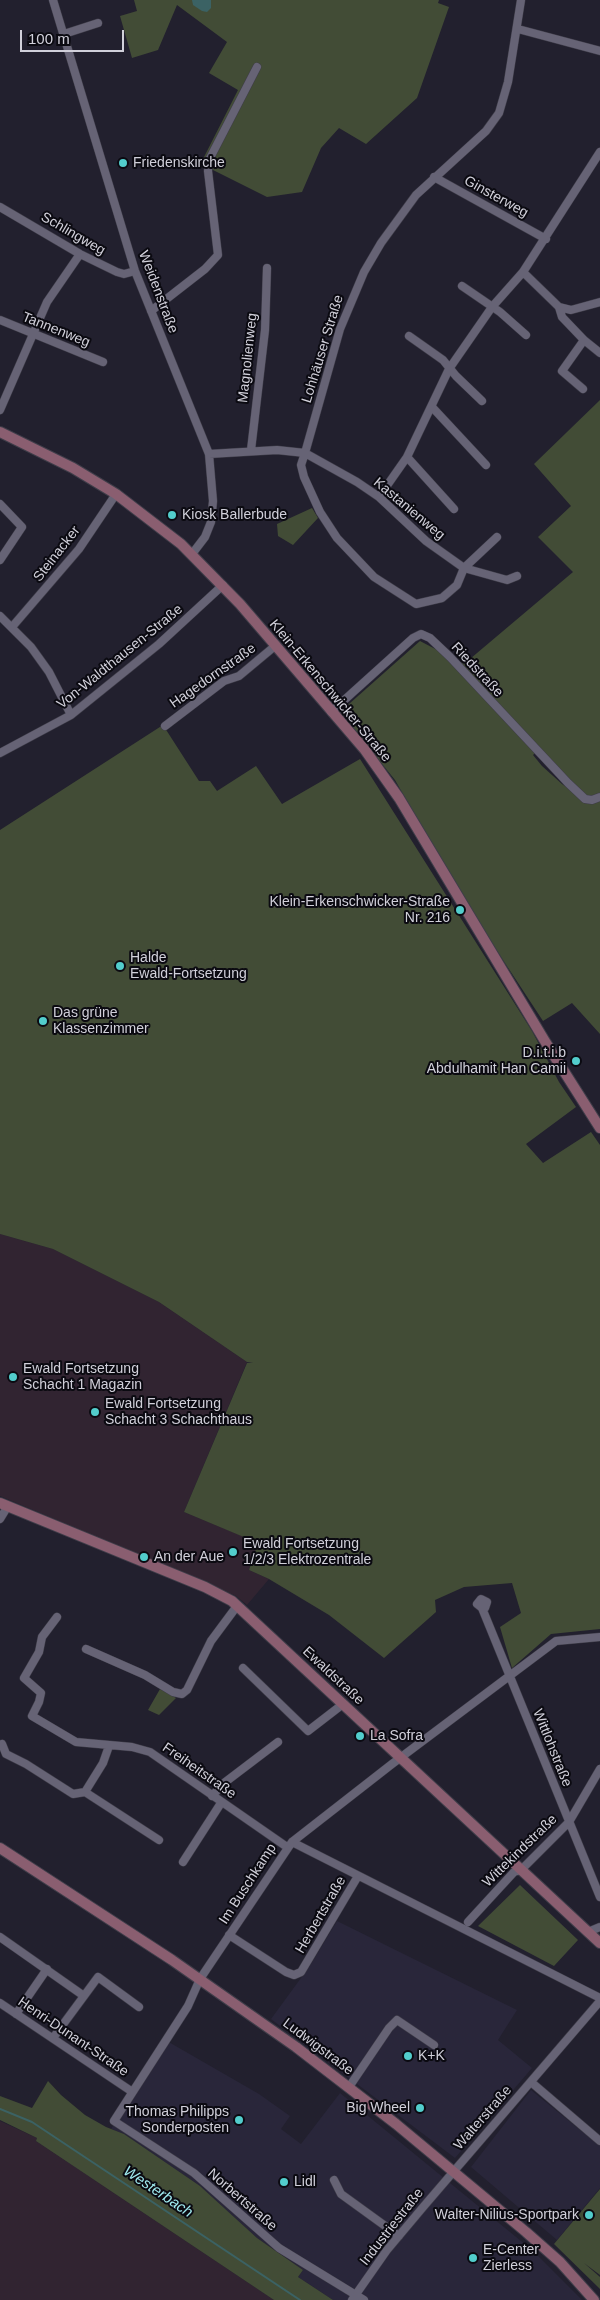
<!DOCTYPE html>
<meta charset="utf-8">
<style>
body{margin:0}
#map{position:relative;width:600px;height:2300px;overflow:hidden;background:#22202e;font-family:Arial,sans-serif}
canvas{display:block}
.scale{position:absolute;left:20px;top:30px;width:104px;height:22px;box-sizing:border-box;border:2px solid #d1d0da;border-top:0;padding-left:6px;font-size:15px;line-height:18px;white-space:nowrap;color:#d1d0da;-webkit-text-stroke:4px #0b0a11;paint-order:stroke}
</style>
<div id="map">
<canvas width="600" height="2300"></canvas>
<div class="scale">100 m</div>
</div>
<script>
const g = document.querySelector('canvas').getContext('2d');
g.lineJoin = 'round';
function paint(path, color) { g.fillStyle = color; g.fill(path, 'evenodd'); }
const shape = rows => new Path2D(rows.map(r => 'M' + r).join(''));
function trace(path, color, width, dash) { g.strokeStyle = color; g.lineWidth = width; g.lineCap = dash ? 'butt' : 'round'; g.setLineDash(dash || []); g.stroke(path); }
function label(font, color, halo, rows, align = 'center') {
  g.font = font + ' Arial,sans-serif'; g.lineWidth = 4; g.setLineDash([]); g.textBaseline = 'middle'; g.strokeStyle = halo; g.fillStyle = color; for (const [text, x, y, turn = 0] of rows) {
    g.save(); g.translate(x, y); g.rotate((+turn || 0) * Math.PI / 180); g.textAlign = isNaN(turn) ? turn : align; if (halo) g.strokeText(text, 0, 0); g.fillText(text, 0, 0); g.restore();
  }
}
const built = shape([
 [337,1921,517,2010,498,2040,532,2068,455,2158,271,2019,309,1967],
 [167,2041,259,2094,290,2116,281,2129,301,2144,340,2093,532,2250,582,2300,333,2300,298,2277,303,2270,257,2238,200,2186,124,2134,111,2129],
 [531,2090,600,2146,600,2188,557,2240,471,2167]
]);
const industrial = shape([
 [0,1234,53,1249,159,1302,247,1362,184,1512,259,1543,249,1570,269,1579,247,1605,236,1596,0,1496],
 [0,2121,37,2138,36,2141,274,2300,0,2300]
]);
const green = shape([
 [134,0,439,0,438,3,449,7,417,98,366,144,339,128,321,148,302,192,267,197,211,169,211,163,203,159,238,90,209,73,227,42,177,5,158,50,132,58,120,16,137,11],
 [600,400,600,1034,572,1003,543,1021,461,896,395,780,340,712,420,641,464,664,573,572,538,537,571,506,534,464],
 [538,750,589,803,562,784,542,766,533,755],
 [312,508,318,518,293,545,278,536,277,524],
 [163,725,199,781,210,781,217,791,256,766,282,804,360,759,532,1031,559,1082,576,1107,526,1144,543,1163,591,1132,600,1145,600,1629,551,1634,512,1668,500,1627,521,1613,512,1583,464,1587,435,1600,436,1612,384,1658,329,1615,269,1579,249,1570,258,1543,184,1512,247,1363,253,1362,247,1362,159,1302,53,1249,0,1234,0,830],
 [160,1689,176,1698,159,1715,148,1710],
 [520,1885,578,1940,554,1966,478,1926],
 [48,2081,61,2095,85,2115,106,2127,124,2134,200,2186,257,2238,303,2270,298,2277,333,2300,274,2300,36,2141,37,2138,0,2120,0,2096,32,2108],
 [600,2189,600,2275,584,2263,600,2277,600,2289,554,2244]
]);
const water = shape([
 [192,0,211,0,211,8,207,12,202,11,193,5]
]);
const stream = shape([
 [0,2109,32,2122,300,2300]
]);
const street = shape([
 [53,0,135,271,209,454,213,501,211,522,205,537,192,554],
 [518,29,600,51],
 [64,34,98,23],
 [434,177,546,239],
 [0,207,80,254,117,272,124,274,135,271],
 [523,272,559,307,562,317,584,340,562,371,583,389],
 [462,286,500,312,526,335],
 [559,307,571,310,600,302],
 [151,311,205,269,218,255,208,171,209,160,257,67],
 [0,320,103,362],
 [409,336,443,360,456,376,482,401],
 [584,340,600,353],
 [432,407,486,465],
 [0,410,47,302,80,254],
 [251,450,265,330,267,268],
 [305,453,357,482,379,497,426,541,464,568,457,585,442,598,416,604,374,577,337,538,320,512,304,477,301,465,305,453],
 [209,454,277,450,305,453,340,329,364,272,381,243,416,195,486,131,499,113,508,82,521,0],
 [407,457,454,509],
 [379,497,407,457,449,369,492,307,523,272,600,152],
 [0,504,22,527,0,560],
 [497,537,464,568,507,580,517,576],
 [0,616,31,647,49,672,71,715],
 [12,627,79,549,116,494],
 [331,712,413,638,421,634,430,638,450,657,568,783,585,799,592,800,600,797],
 [165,726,224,681,239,676,275,646],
 [0,753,71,715,159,644,223,585],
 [0,1519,8,1506],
 [482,1608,485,1608,487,1602,481,1599,477,1604,482,1608,600,1897],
 [57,1617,42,1637,39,1652,24,1678,41,1693,39,1702,32,1716,76,1742,132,1747,150,1752,287,1847],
 [86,1649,145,1675,173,1692,182,1694,187,1690,211,1641,237,1606],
 [243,1668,308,1731,343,1704],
 [2,1744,6,1754,26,1764,73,1794,85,1792],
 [109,1746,103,1763,85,1792,159,1840],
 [212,1796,224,1783,278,1742],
 [292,1842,600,1998],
 [183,1862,221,1803],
 [468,1922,514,1872,521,1870,569,1822,600,1769],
 [588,1932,600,1927],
 [229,1935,286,1972,294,1975,301,1972,358,1876],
 [0,1937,84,1996],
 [0,2003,131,2091],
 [16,2014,47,1969],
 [53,2038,98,1977,139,2007],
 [531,2082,600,2141],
 [349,2087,389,2028,397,2020,434,2045],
 [334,2180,341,2194,399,2236],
 [352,2300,387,2250,424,2206,600,2001],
 [364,2300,279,2248,194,2173,114,2121,188,2006,200,1979,292,1842,392,1764,556,1641,600,1637]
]);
const secondary = shape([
 [0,432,73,468,116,494,181,544,240,604,365,750,399,798,546,1043,600,1128],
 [0,1503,205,1587,232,1601,600,1943],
 [0,1848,172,1960,296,2047,396,2124,526,2232,560,2262,594,2300]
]);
const markers = [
 [123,163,5,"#52cdcc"],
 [172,515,5,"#52cdcc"],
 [460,910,5,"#52cdcc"],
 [120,966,5,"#52cdcc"],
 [43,1021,5,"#52cdcc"],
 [576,1061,5,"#52cdcc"],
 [13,1377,5,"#52cdcc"],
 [95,1412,5,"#52cdcc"],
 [233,1552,5,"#52cdcc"],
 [144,1557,5,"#52cdcc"],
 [360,1736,5,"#52cdcc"],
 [408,2056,5,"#52cdcc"],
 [420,2108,5,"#52cdcc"],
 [239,2120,5,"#52cdcc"],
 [284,2182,5,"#52cdcc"],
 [589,2215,5,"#52cdcc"],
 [473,2258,5,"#52cdcc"]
];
const poiNames = [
 ["Friedenskirche",133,163],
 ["Kiosk Ballerbude",182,515],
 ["Klein-Erkenschwicker-Straße",450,902,"right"],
 ["Nr. 216",450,918,"right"],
 ["Halde",130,958],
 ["Ewald-Fortsetzung",130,974],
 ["Das grüne",53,1013],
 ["Klassenzimmer",53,1029],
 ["D.i.t.i.b",566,1053,"right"],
 ["Abdulhamit Han Camii",566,1069,"right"],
 ["Ewald Fortsetzung",23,1369],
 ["Schacht 1 Magazin",23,1385],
 ["Ewald Fortsetzung",105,1404],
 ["Schacht 3 Schachthaus",105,1420],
 ["Ewald Fortsetzung",243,1544],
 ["1/2/3 Elektrozentrale",243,1560],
 ["An der Aue",154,1557],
 ["La Sofra",370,1736],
 ["K+K",418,2056],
 ["Big Wheel",410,2108,"right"],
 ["Thomas Philipps",229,2112,"right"],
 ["Sonderposten",229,2128,"right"],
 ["Lidl",294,2182],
 ["Walter-Nilius-Sportpark",579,2215,"right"],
 ["E-Center",483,2250],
 ["Zierless",483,2266]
];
const streetNames = [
 ["Ginsterweg",496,197,29],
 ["Schlingweg",73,234,30],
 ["Weidenstraße",158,292,69],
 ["Tannenweg",56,330,22],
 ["Lohhäuser Straße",323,349,-73],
 ["Magnolienweg",248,358,-84],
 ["Kastanienweg",409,509,40],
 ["Steinacker",57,554,-52],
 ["Von-Waldthausen-Straße",120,657,-39],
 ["Riedstraße",477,670,47],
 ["Hagedornstraße",213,676,-35],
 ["Klein-Erkenschwicker-Straße",330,691,50],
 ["Ewaldstraße",333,1676,43],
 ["Wittlohstraße",552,1748,68],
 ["Freiheitstraße",199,1771,35],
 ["Wittekindstraße",520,1851,-44],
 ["Im Buschkamp",248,1884,-57],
 ["Herbertstraße",321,1915,-60],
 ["Henri-Dunant-Straße",73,2037,34],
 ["Ludwigstraße",318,2047,37],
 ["Walterstraße",483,2118,-49],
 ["Norbertstraße",242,2200,41],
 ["Industriestraße",392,2227,-52]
];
const waterNames = [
 ["Westerbach",158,2192,34]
];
paint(built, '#29263a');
paint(industrial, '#312431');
paint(green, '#424c36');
paint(water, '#3b6264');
trace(stream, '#3b6264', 2);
trace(street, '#3f3d49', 9);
trace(secondary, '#3f3d49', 12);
trace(street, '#666375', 8);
trace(secondary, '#8a5e70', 10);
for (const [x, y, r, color] of markers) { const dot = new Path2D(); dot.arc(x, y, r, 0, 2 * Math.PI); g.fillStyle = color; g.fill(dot); trace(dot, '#0b0a11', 2); }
label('14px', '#d1d0da', '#0b0a11', poiNames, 'left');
label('14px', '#d1d0da', '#0b0a11', streetNames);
label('italic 15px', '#a0ebf0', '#0b0a11', waterNames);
</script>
